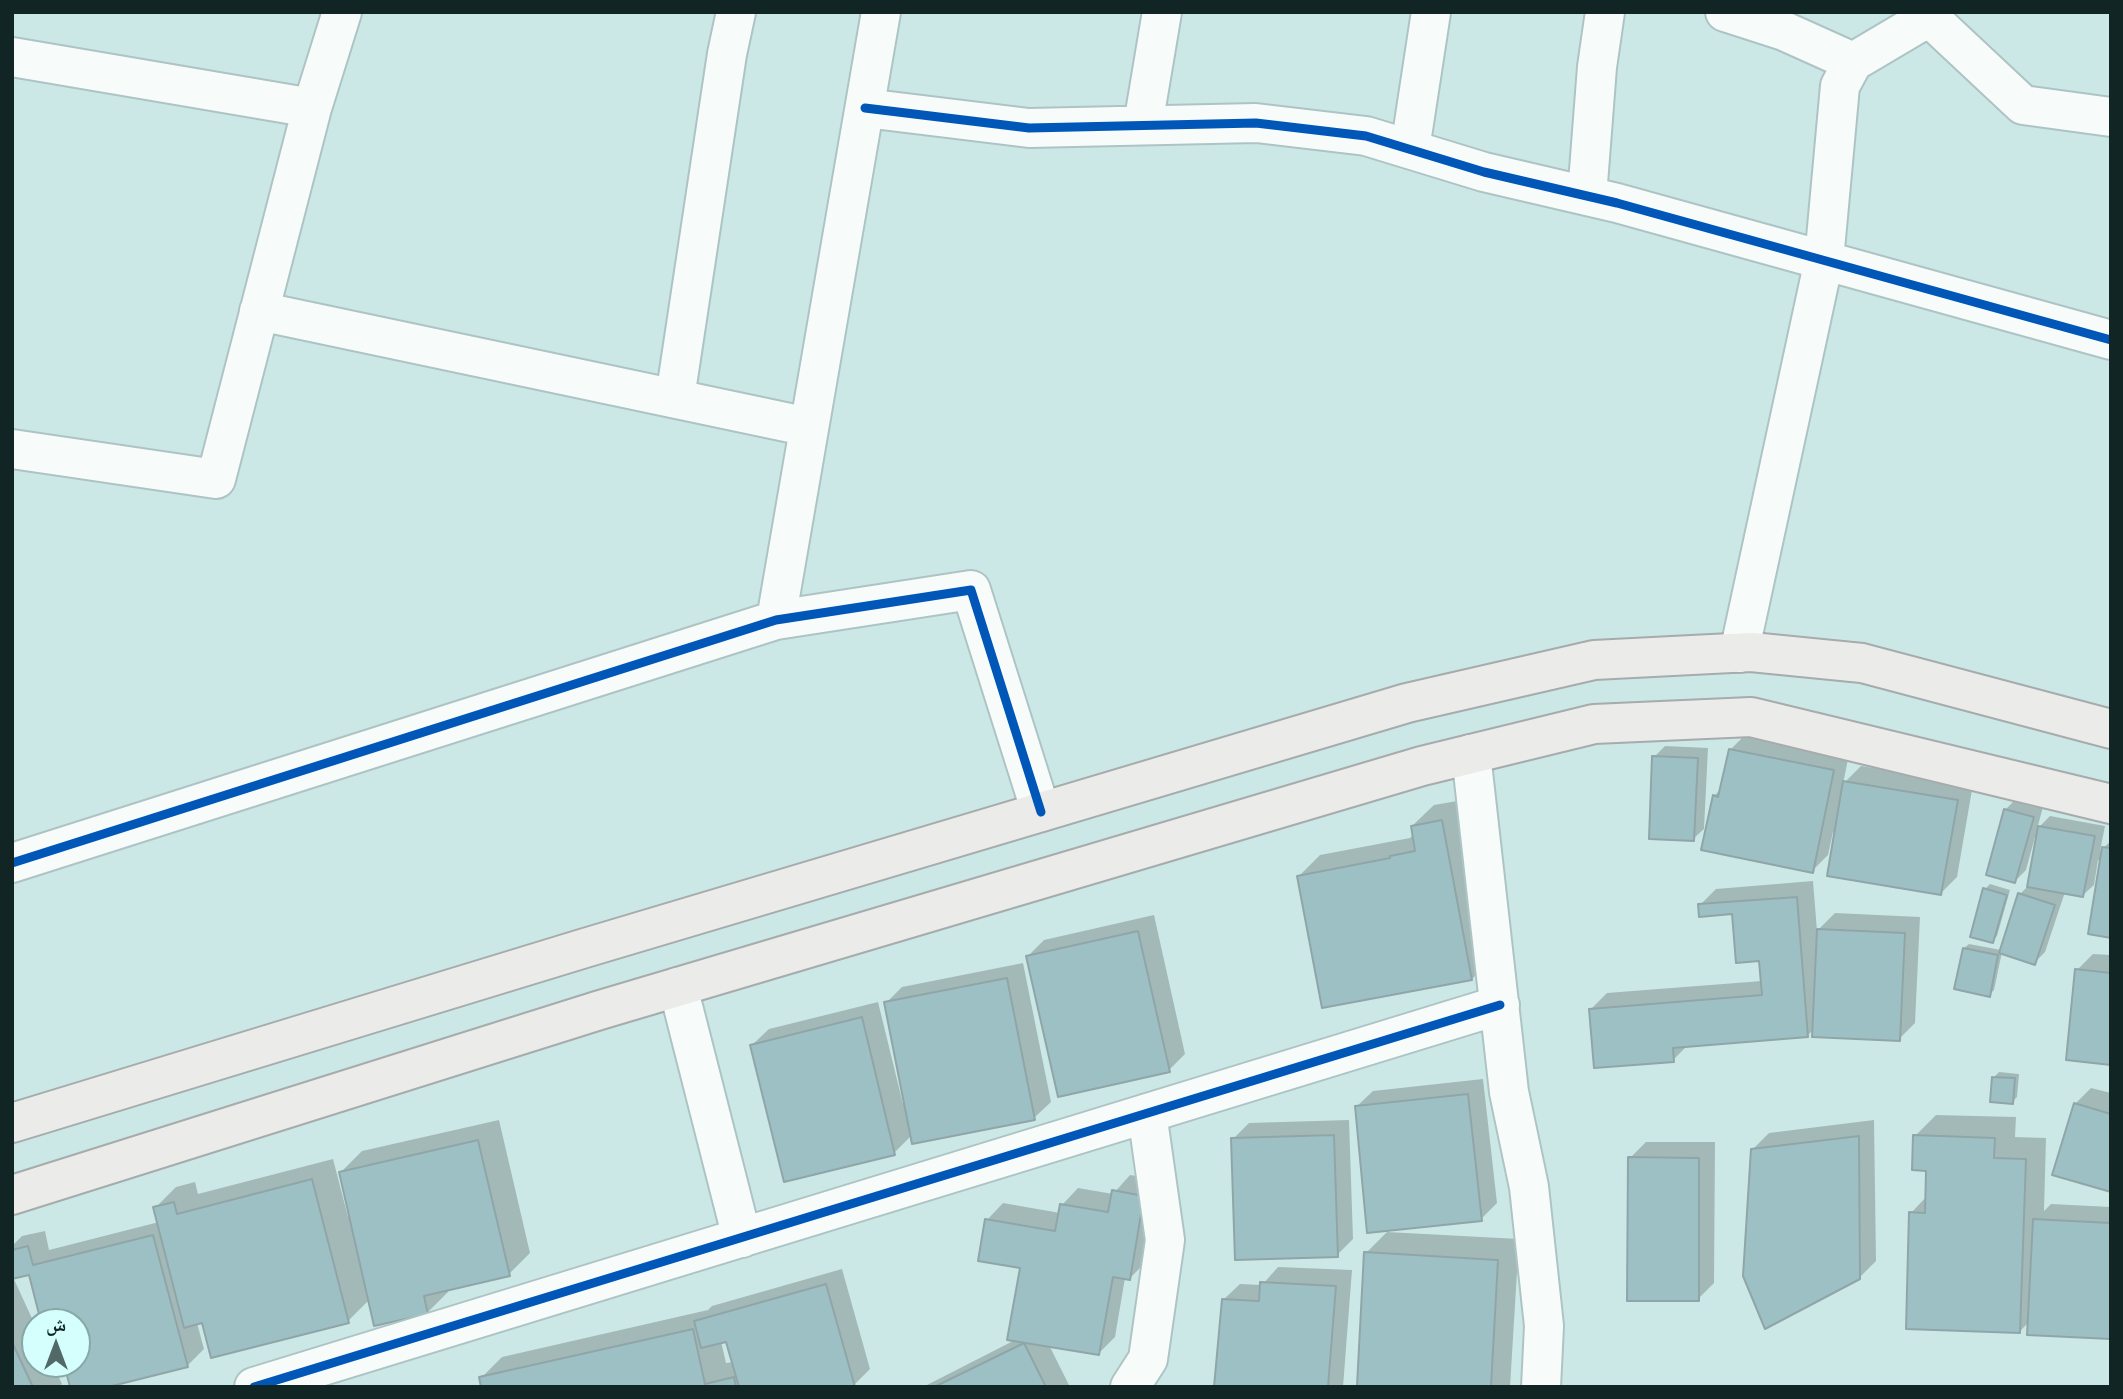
<!DOCTYPE html>
<meta charset="utf-8">
<style>
body{margin:0}
#map{position:relative;width:2123px;height:1399px;overflow:hidden;background:#cbe8e7;font-family:Quicksand,"Noto Naskh Arabic",sans-serif}
canvas{display:block}
.frame{position:absolute;inset:0;border:14px solid #102524;pointer-events:none}
.north{position:absolute;left:21px;top:1308px;width:70px;height:70px;box-sizing:border-box;background:#d5fffd;border:2px solid #86a8a6;border-radius:50%;rotate:0deg;font-size:19px;font-weight:700;line-height:28px;text-align:center;color:#102524}
.north::after{content:'';display:block;margin:auto;width:24px;height:32px;background:#516968;clip-path:polygon(50% 0,100% 100%,50% 72%,0 100%)}
</style>
<div id="map">
<canvas width="2123" height="1399"></canvas>
<div class="frame"></div>
<div class="north">ش</div>
</div>
<script>
const g = document.querySelector('canvas').getContext('2d');
g.lineJoin = 'round';
function paint(path, color) { g.fillStyle = color; g.fill(path, 'evenodd'); }
const shape = rows => new Path2D(rows.map(r => 'M' + r).join(''));
function trace(path, color, width, dash) { g.strokeStyle = color; g.lineWidth = width; g.lineCap = dash ? 'butt' : 'round'; g.setLineDash(dash || []); g.stroke(path); }
const shadow = shape([
 [1747,733,1849,754,1843,784,1861,766,1973,784,1957,877,1941,893,1833,832,1828,855,1812,871,1714,796,1722,788,1730,750],
 [1665,746,1708,748,1704,829,1693,839,1654,757],
 [2016,799,2043,807,2037,829,2050,816,2105,826,2100,851,2111,841,2111,936,2101,861,2098,860,2094,885,2083,895,2065,892,2045,952,2034,963,2002,952,1994,990,1989,995,1964,948,1969,944,2001,950,2020,894,2029,885,2037,838,2035,837,2026,870,2015,881,2005,810],
 [1463,800,1493,957,1472,979,1299,876,1320,855,1410,838,1414,834,1412,826,1434,805],
 [1813,881,1817,931,1835,913,1920,917,1915,1023,1899,1039,1814,1029,1808,1035,1688,1045,1673,1060,1591,1009,1607,993,1762,981,1760,959,1733,912,1700,905,1716,889],
 [1990,884,2010,890,1997,936,1992,941,1985,889],
 [1154,915,1185,1054,1169,1070,1028,956,1044,940],
 [2093,954,2111,955,2111,1063,2077,970],
 [1023,963,1051,1102,1034,1118,912,1135,894,1153,752,1045,769,1029,878,1002,903,1104,906,1103,886,1003,902,987],
 [1999,1072,2019,1074,2017,1097,2012,1102,1994,1077],
 [1483,1079,1497,1203,1481,1219,1356,1107,1373,1091],
 [2091,1088,2111,1093,2111,1191,2075,1104],
 [1936,1115,2016,1117,2015,1137,2046,1138,2044,1211,2051,1204,2111,1207,2111,1337,2030,1321,2020,1331,1911,1213,1927,1196,1928,1169,1915,1136],
 [499,1120,530,1253,509,1274,448,1288,448,1292,427,1313,370,1299,348,1321,197,1323,204,1349,188,1365,100,1387,66,1364,77,1364,77,1322,43,1322,30,1273,13,1277,35,1325,35,1364,53,1364,62,1384,59,1387,12,1387,12,1246,22,1236,45,1231,49,1250,159,1222,155,1208,176,1187,195,1182,198,1194,333,1159,348,1217,351,1216,341,1172,362,1151],
 [1349,1120,1353,1239,1337,1255,1233,1139,1249,1123],
 [1874,1120,1876,1261,1859,1278,1752,1150,1769,1133],
 [1646,1142,1715,1142,1714,1283,1698,1299,1630,1158],
 [1130,1175,1160,1180,1146,1262,1129,1279,1125,1278,1115,1337,1099,1353,1049,1345,1070,1387,923,1387,1017,1339,1022,1266,987,1220,1003,1203,1060,1213,1062,1205,1078,1188,1113,1194],
 [1387,1232,1519,1239,1510,1387,1407,1387,1359,1384,1366,1253],
 [1278,1267,1352,1270,1343,1387,1216,1387,1223,1300,1240,1284,1262,1285],
 [842,1269,870,1369,854,1385,483,1387,481,1378,502,1357,708,1310,712,1306],
 [727,1339,733,1362,726,1363,721,1341]
]);
const building = shape([
 [1729,749,1834,770,1813,873,1701,850,1713,795,1718,797,1729,749],
 [1652,756,1698,758,1694,841,1649,839,1652,756],
 [1843,781,1958,800,1941,895,1827,876,1843,781],
 [2004,809,2034,817,2015,883,1986,875,2004,809],
 [1442,820,1472,980,1322,1008,1297,876,1390,858,1390,856,1415,851,1411,826,1442,820],
 [2038,826,2095,836,2083,897,2027,887,2038,826],
 [2102,847,2111,848,2111,938,2088,934,2102,847],
 [1983,888,2007,895,1993,943,1970,937,1983,888],
 [2018,893,2055,905,2035,965,1999,953,2018,893],
 [1797,897,1808,1037,1673,1048,1674,1062,1594,1068,1589,1009,1762,995,1759,961,1736,963,1732,914,1699,917,1698,904,1797,897],
 [1817,929,1905,933,1900,1041,1812,1037,1817,929],
 [1138,931,1170,1072,1058,1097,1026,956,1138,931],
 [1963,948,1998,955,1990,997,1954,989,1963,948],
 [2075,969,2111,973,2111,1065,2066,1060,2075,969],
 [1007,978,1035,1120,912,1144,884,1002,1007,978],
 [862,1017,895,1155,784,1182,750,1045,862,1017],
 [1992,1077,2015,1078,2013,1104,1990,1102,1992,1077],
 [1468,1094,1482,1221,1367,1233,1355,1106,1468,1094],
 [2074,1103,2111,1114,2111,1192,2052,1175,2074,1103],
 [1334,1135,1338,1257,1235,1260,1231,1138,1334,1135],
 [1913,1135,1995,1138,1994,1158,2026,1159,2020,1333,1906,1329,1909,1212,1925,1213,1926,1171,1912,1170,1913,1135],
 [1859,1136,1860,1279,1765,1329,1743,1276,1751,1149,1859,1136],
 [478,1140,510,1276,424,1296,428,1314,374,1326,339,1172,478,1140],
 [1628,1157,1699,1158,1699,1301,1627,1301,1628,1157],
 [312,1179,349,1323,211,1358,202,1323,184,1328,153,1207,174,1202,177,1214,312,1179],
 [1112,1190,1144,1196,1130,1280,1113,1277,1099,1355,1007,1340,1020,1268,978,1261,985,1219,1055,1231,1060,1204,1108,1212,1112,1190],
 [2033,1219,2111,1223,2111,1339,2027,1335,2033,1219],
 [153,1235,188,1367,108,1387,70,1387,64,1364,77,1364,77,1322,41,1322,29,1275,12,1279,12,1250,28,1246,33,1265,153,1235],
 [1364,1252,1498,1260,1491,1387,1357,1386,1364,1252],
 [1260,1282,1336,1286,1328,1387,1214,1387,1222,1299,1259,1301,1260,1282],
 [826,1284,855,1387,739,1387,726,1342,701,1348,694,1321,826,1284],
 [693,1329,705,1384,734,1377,736,1387,481,1387,479,1377,693,1329],
 [12,1342,33,1387,12,1387,12,1342],
 [1024,1343,1046,1387,934,1387,1024,1343]
]);
const minor = shape([
 [1725,12,1784,31,1853,62],
 [1929,17,2023,105,2111,117],
 [12,57,312,108],
 [865,108,1029,128,1256,123,1366,136,1484,172,1617,203,2111,340],
 [1143,125,1162,12],
 [1410,149,1431,12],
 [1587,196,1597,67,1605,12],
 [259,311,809,427],
 [675,398,727,54,736,12],
 [12,449,216,479,312,108,342,12],
 [776,620,881,12],
 [1739,653,1824,260,1840,86,1853,62,1929,17,1933,12],
 [1471,754,1509,1092,1529,1187,1544,1326,1541,1387],
 [12,863,776,620,971,590,1041,812],
 [678,987,742,1238],
 [254,1387,1500,1005],
 [1130,1387,1148,1359,1165,1240,1147,1113]
]);
const major = shape([
 [12,1123,585,948,1407,703,1594,660,1751,652,1862,663,2111,729],
 [12,1195,600,1010,1422,766,1594,724,1751,717,2111,804]
]);
const cycleway = shape([
 [865,108,1029,128,1256,123,1366,136,1484,172,1617,203,2111,340],
 [12,863,776,620,971,590,1041,812],
 [254,1387,1500,1005]
]);
paint(shadow, '#0003');
paint(building, '#9dc0c5');
trace(building, '#90a5a7', 2);
trace(minor, '#aec4c4', 42);
trace(major, '#a6abab', 42);
trace(minor, '#f7fcfb', 38);
trace(major, '#ebebea', 38);
trace(cycleway, '#0057b8', 9);
</script>
